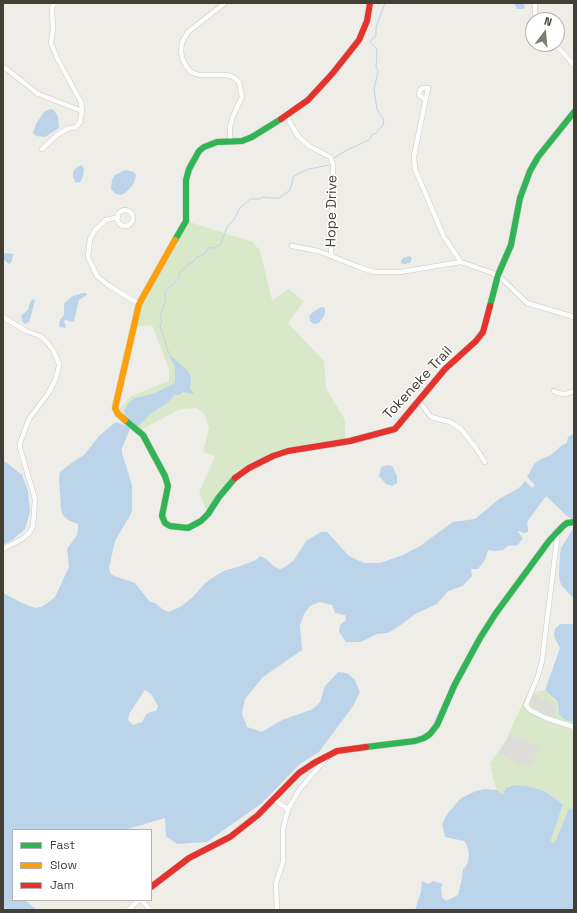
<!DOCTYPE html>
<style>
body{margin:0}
#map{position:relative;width:577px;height:913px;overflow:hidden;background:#eeede8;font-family:"Space Grotesk",sans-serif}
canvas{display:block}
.frame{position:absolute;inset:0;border:4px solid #443f35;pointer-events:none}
.legend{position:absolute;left:12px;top:829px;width:140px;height:72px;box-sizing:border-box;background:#fff;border:1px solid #b4b2ae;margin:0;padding:5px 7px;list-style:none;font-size:12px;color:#443f35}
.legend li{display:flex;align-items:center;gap:8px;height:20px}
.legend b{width:20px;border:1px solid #b4b2ae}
.north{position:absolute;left:525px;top:12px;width:40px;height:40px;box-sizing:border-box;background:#fff;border:1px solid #b4b2ae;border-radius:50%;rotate:16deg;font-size:11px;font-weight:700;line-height:16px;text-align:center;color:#443f35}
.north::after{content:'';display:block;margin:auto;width:14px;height:18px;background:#807c74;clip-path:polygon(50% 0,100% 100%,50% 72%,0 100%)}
</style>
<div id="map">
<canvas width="577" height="913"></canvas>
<div class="frame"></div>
<ul class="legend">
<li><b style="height:5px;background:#30b455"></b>Fast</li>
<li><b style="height:5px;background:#ff9f0a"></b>Slow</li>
<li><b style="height:5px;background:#e5322d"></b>Jam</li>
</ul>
<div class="north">N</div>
</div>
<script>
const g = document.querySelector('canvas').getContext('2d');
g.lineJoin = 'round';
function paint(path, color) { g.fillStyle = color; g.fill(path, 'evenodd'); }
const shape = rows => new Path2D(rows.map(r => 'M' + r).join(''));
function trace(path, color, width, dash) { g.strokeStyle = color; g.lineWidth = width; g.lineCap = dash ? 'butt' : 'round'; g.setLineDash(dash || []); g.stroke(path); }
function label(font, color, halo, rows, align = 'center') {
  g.font = font + ' "Space Grotesk",sans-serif'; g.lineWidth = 3; g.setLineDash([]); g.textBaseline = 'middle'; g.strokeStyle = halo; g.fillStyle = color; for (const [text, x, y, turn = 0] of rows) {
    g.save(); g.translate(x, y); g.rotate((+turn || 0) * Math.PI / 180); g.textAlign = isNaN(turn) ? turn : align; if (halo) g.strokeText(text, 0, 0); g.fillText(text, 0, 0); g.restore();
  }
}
const green = shape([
 [186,221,253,242,260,251,272,300,289,289,304,301,288,323,324,361,326,388,345,420,345,441,288,451,235,478,208,514,199,493,215,456,203,452,209,428,204,413,196,408,181,409,138,431,116,413,131,396,169,381,169,369,152,325,134,327,139,304],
 [545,690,558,703,559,714,565,720,574,722,574,809,569,808,556,840,554,843,549,842,549,841,563,807,563,805,526,786,514,785,510,786,505,791,504,794,500,793,497,790,494,782,490,763,505,742,526,696,534,692]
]);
const parking = shape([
 [534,693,535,698,537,695,541,698,555,705,556,712,554,717,532,707,532,696],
 [509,736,514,738,516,736,540,747,533,761,529,763,530,766,527,767,526,764,524,763,523,766,499,754]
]);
const water = shape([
 [514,3,523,3,525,7,523,9,517,9],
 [50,109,54,110,58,117,59,128,45,137,36,136,33,133,36,124,44,112],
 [82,165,84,169,83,177,80,182,76,183,73,177,73,172,77,167],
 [125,170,134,172,136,175,135,180,132,186,125,193,121,195,116,194,111,189,112,180,115,175],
 [6,253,13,254,12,261,9,264,3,259,3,255],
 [410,256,412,259,410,263,405,264,401,263,401,261,403,258],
 [82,293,86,293,87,295,79,300,74,321,72,322,67,320,65,320,64,322,66,326,65,328,60,327,59,325,60,320,64,315,64,304,71,297],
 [33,299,35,301,29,322,25,324,22,321,21,316,28,310,30,302],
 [321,307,325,308,325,314,319,323,314,324,310,321,309,316,312,313],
 [169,354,188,371,191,376,190,388,194,394,183,392,179,395,175,395,166,404,150,414,144,421,138,426,133,424,130,429,122,448,122,453,132,485,132,512,115,541,109,568,110,573,114,576,135,583,150,602,155,603,164,610,169,612,180,607,193,597,205,583,220,573,226,570,238,567,256,560,260,556,266,559,275,567,280,569,285,567,294,560,306,541,321,532,327,532,349,556,364,563,380,563,403,555,420,546,453,522,475,519,499,499,512,492,520,487,525,481,532,488,535,485,527,477,535,463,541,459,551,455,561,446,567,443,568,437,574,433,574,520,567,516,546,496,527,522,528,528,528,532,524,533,518,531,518,532,523,538,518,545,508,546,503,550,495,551,488,550,485,560,478,569,471,569,472,576,463,586,448,591,437,604,415,614,405,622,388,633,377,634,361,642,346,642,339,632,340,625,346,620,345,615,335,613,332,605,319,602,310,606,304,614,300,625,302,650,263,677,245,699,242,714,247,727,262,732,282,720,313,709,320,702,325,686,338,672,347,673,355,680,360,692,353,706,319,752,300,764,262,803,207,842,177,844,166,836,165,818,124,830,13,830,13,900,25,900,37,910,3,910,3,593,20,602,35,608,41,607,46,604,55,597,69,567,67,549,77,535,78,530,78,524,68,520,63,515,61,509,59,479,60,472,70,464,84,455,99,436,112,425,116,422,127,426,131,422,125,417,124,411,128,404,135,398,155,393,175,383,175,367],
 [145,690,151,694,158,706,156,711,150,712,146,715,142,722,133,725,128,720,129,714],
 [3,460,22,475,28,491,30,512,25,529,12,540,3,545],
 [388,465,393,467,397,476,397,483,392,486,386,484,379,476,381,467],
 [574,527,574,599,562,586,560,582,559,575,560,554,561,548],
 [560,624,574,624,574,722,565,720,559,714,558,702,545,690,560,648,555,639,554,635,555,629],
 [514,785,526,786,542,790,557,800,563,805,550,842,554,843,556,840,569,808,574,809,574,910,415,910,421,892,422,881,429,884,433,881,443,884,441,887,442,897,446,901,458,895,462,878,463,869,465,868,468,862,469,854,467,845,464,841,445,837,442,824,448,813,461,798,476,791,484,789,497,790,500,793,503,794,506,788]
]);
const stream = shape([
 [334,158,347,150,369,140,372,135,376,133,383,125,384,120,377,109,374,90,378,71,376,67,377,53,376,48,370,42,372,39,376,36,376,27,385,3],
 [169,354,160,326,162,321,160,317,166,299,164,293,179,278,179,273,189,264,193,262,197,257,205,254,208,248,214,248,221,244,227,227,235,218,239,209,250,199,260,199,263,197,270,198,279,198,290,190,292,183,293,177,296,175,309,169,329,165]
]);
const street = shape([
 [54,3,52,8,53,30,51,43,57,58,81,102,82,111],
 [225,3,188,32,182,42,181,51,182,58,186,66,191,72,199,75,226,75,233,77,239,82,242,97,233,116,230,127,230,141],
 [535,3,535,10,536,20],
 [555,44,574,65],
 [3,67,8,70,38,94,82,111,80,122,76,127,67,129,57,135,42,149],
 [426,100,419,95,420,90,422,88,428,88,414,156,415,169,444,237,461,262],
 [286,116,298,136,309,146,330,157,333,164,331,256],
 '117 218a8 8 0 1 1 16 0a8 8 0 1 1-16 0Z',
 [118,217,106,220,95,230,90,239,88,257,97,276,108,285,139,304],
 [292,246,318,251,359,267,374,272,400,272,461,262,498,275,527,303,574,317],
 [3,317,26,331,40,336,47,342,53,350,59,364,58,371,54,383,47,395,29,419,20,443,20,448,35,499,33,526,30,532,22,539,3,549],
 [554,391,557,393,566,394,574,391],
 [419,401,431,417,450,422,461,429,476,448,485,462],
 [558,531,542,661,538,676,526,705,530,710,546,718,574,727],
 [274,800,288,809],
 [142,900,150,910],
 [128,910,139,900],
 [277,910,276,883,283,862,283,829,288,809,300,789,327,757]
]);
const fast = shape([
 [175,240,186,221,186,180,189,169,199,151,204,147,217,142,242,141,252,137,281,119],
 [490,306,498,275,511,245,520,198,530,171,538,157,574,112],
 [125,420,143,435,165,476,168,486,162,516,165,523,170,526,188,528,201,521,208,514,219,497,235,478],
 [366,747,415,741,424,738,430,734,437,725,455,684,480,638,496,613,549,541,563,526,567,523,574,522]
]);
const slow = shape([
 [125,420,118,414,115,408,139,304,175,240]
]);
const jam = shape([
 [281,119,308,100,332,74,359,40,367,21,370,3],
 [235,478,249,468,273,456,288,451,350,441,395,429,445,369,476,341,483,332,490,306],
 [151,887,189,858,230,837,258,815,299,773,314,763,337,751,366,747]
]);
const streetNames = [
 ["Hope Drive",332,211,-89],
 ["Tokeneke Trail",418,383,-47]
];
paint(green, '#dae8ca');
paint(parking, '#dedcd8');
paint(water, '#bbd4ea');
trace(stream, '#bbd4ea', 1);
trace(street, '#cbc9c4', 5.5);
trace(fast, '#cccabf', 7);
trace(slow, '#cccabf', 7);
trace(jam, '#cccabf', 7);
trace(street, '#fcfcfc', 4.5);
trace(fast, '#30b455', 6);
trace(slow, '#ff9f0a', 6);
trace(jam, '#e5322d', 6);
label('14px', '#443f35', '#fff', streetNames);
</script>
